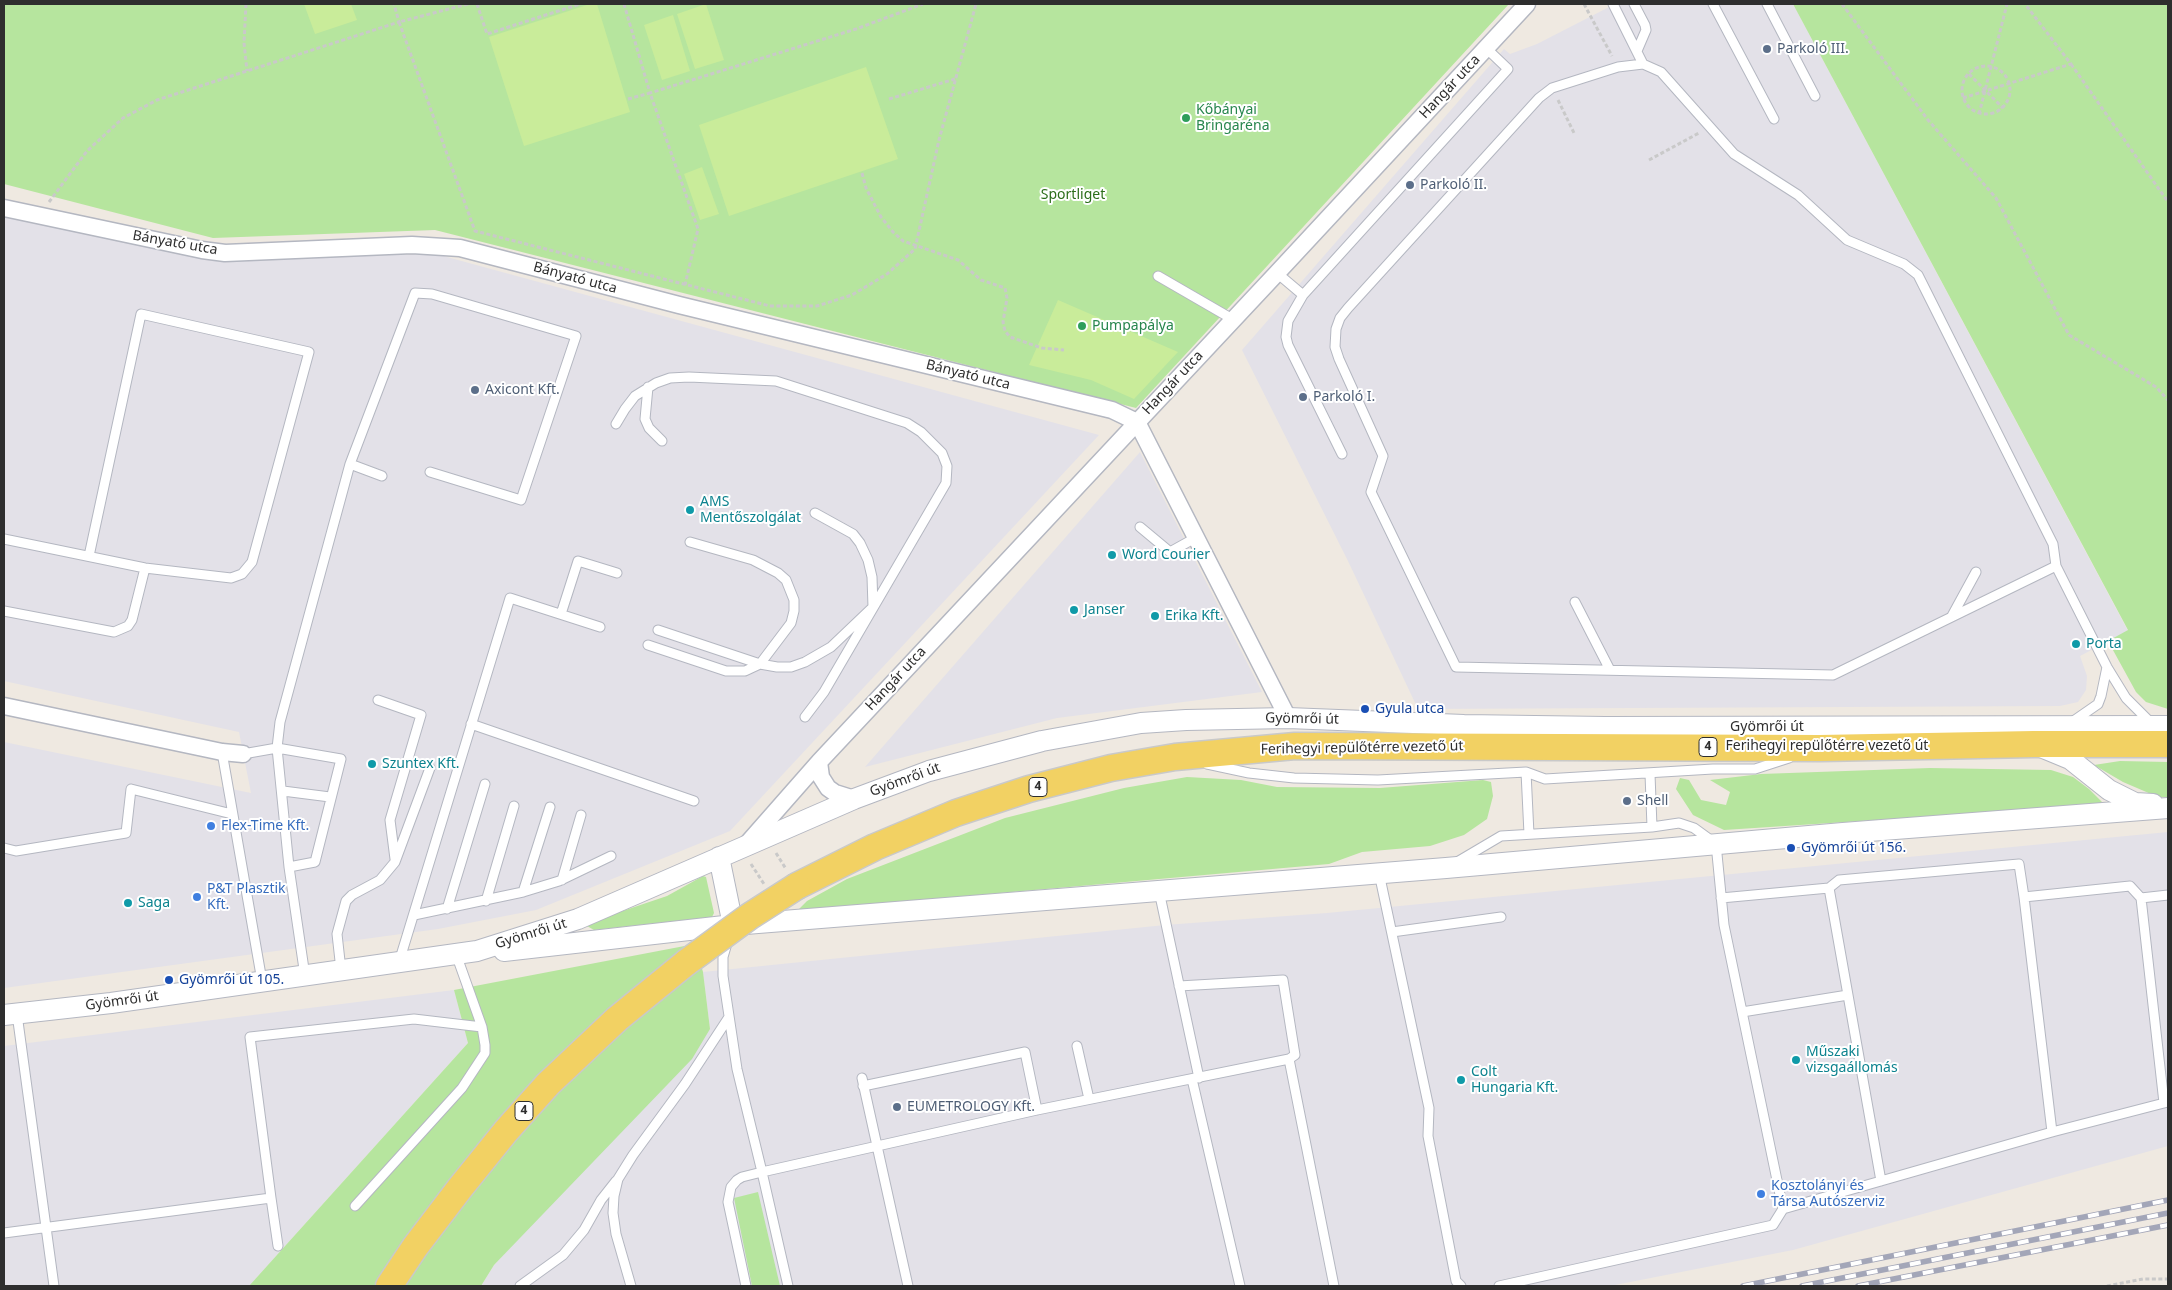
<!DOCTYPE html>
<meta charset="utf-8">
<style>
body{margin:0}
#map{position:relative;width:2172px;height:1290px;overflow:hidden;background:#efe9e1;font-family:"Noto Sans",sans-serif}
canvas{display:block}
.frame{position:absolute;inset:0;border:5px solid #2e2e2e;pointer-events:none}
</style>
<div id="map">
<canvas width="2172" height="1290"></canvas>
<div class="frame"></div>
</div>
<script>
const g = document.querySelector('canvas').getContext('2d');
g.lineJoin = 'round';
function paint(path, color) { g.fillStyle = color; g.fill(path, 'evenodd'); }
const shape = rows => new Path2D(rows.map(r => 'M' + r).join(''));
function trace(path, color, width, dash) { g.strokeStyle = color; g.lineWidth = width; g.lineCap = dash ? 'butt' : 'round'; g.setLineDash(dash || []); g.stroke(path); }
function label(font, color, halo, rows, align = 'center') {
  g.font = font + ' "Noto Sans",sans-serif'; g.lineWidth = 4; g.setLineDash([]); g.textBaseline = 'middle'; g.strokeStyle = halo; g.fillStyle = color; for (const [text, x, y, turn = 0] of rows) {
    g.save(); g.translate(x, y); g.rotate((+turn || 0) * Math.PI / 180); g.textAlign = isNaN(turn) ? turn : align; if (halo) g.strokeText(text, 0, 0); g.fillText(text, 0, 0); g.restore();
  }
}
const industrial = shape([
 [1615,4,1793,4,2128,631,2080,656,2087,676,2086,690,2078,702,2060,706,1418,709,1348,561,1242,350,1504,49,1510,54,1537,44],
 [4,213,201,258,436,254,1099,435,730,831,536,910,438,929,4,988,4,742,251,793,239,732,4,681],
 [1140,452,1262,692,1057,718,865,767],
 [2168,832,2168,1146,1793,1250,1610,1286,481,1286,494,1265,710,1029,703,972,1165,925,1327,913],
 [454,990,468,1043,249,1286,4,1286,4,1046]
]);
const green = shape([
 [4,4,1509,4,1136,408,435,230,213,238,4,184],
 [1793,4,2168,4,2168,709,2146,702,2136,692,2108,641,2128,630],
 [2120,761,2168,762,2168,797,2158,797,2123,782,2094,765],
 [1930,768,2051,770,2073,777,2089,789,2105,805,1724,830,1693,815,1676,789,1680,778,1689,780,1701,800,1726,805,1730,792,1710,780,1761,774],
 [1187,777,1241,780,1277,787,1380,788,1483,780,1491,782,1493,796,1487,819,1464,835,1430,846,1362,852,1329,864,797,911,807,901,847,879,1005,818,1124,788],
 [703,876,706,877,714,913,712,917,594,930,587,926,587,923,667,896],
 [695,944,703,972,710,1029,692,1059,494,1265,481,1286,249,1286,468,1043,454,990],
 [758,1192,780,1286,752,1286,734,1198]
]);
const pitch = shape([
 [304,4,351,4,357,20,315,34],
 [590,4,597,4,630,112,524,146,489,37],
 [706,4,724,60,695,69,677,14],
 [673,15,690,71,662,80,644,25],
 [866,67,898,159,729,216,699,125],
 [702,167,719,214,700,220,684,174],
 [1058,300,1178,352,1134,399,1091,380,1029,365]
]);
const path = shape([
 [246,4,244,43,247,71],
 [468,4,399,22,475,231,770,306,817,306,852,295,887,274,915,249,939,140,976,4],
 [477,4,487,34,580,4],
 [624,4,650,93,856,29,923,4],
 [1584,4,1612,56],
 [1842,4,1928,120,1996,198,2069,335,2156,387,2168,400],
 [2071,64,2168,202],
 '1962 90a24 24 0 1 1 48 0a24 24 0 1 1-48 0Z',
 [1969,74,2003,108],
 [1963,98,2071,64,2025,4],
 [628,99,650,93,698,229,685,285],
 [889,99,955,79],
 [1558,100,1575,135],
 [1979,114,2007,4],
 [1649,160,1699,133],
 [862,173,866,188,881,217,893,232,903,241,958,260,981,280,1005,288,1007,298,1003,322,1005,331,1010,337,1042,348,1064,350],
 [49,202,87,151,123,118,157,100,399,22,394,4],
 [776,853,786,869],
 [751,864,764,884],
 [2107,1286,2143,1279,2168,1279]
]);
const service = shape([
 [1613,4,1643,64,1661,72,1734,154,1798,195,1847,240,1904,264,1918,275,2053,544,2056,566,2107,667,2126,698,2152,724],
 [1634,4,1645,25,1646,30,1637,51],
 [1713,4,1774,119],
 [1767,4,1815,96],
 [1643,64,1618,67,1552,88,1539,98,1348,308,1340,318,1336,329,1335,347,1339,359,1383,456,1371,492,1456,667,1833,675,2056,566],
 [1277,273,1303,295],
 [1158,276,1234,320],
 [648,387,645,419,649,428,662,441],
 [616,424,625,409,635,396,656,383,670,378,689,377,776,381,907,423,921,432,942,453,947,466,946,483,824,692,805,717],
 [1342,454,1288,345,1286,337,1288,321,1303,295,1508,69,1486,48],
 [350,464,382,476],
 [1140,527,1170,552,1197,537],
 [4,539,145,568,231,578,242,574,252,562,309,352,141,314,89,556],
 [1575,602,1610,670],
 [4,611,114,632,128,626,132,620,145,568],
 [561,614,578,561,617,573],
 [1952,616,1976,572],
 [658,630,760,664,777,667,791,667,805,662,831,647,873,607,872,577,868,560,860,543,853,534,815,513],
 [648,645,726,671,745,671,760,664,791,623,794,611,794,600,786,580,778,573,753,560,690,542],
 [378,700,421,715,390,820,395,859],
 [2072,722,2098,704,2101,696,2107,667],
 [471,724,694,801],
 [222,752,262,981],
 [243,754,277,748,341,759,315,862,289,867],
 [1207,764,1249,773,1294,778,1378,780,1526,772,1545,779,1713,769,1755,769,1789,758],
 [1526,772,1529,834],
 [1650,774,1652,827],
 [283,791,330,797],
 [4,848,16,851,126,833,131,789,232,814],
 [1457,862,1501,836,1652,827,1679,823,1694,828,1716,844,1724,925,1783,1209],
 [1379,873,1429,1108,1428,1136,1456,1281,1461,1286],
 [562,880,581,815],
 [1829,888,1881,1181],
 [1159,891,1199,1078],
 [523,892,550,807],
 [2024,897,2052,1132],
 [1721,898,1829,888,1839,880,2019,864,2024,897,2130,886,2141,898,2168,895],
 [2141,898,2164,1103],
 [486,901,514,806],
 [447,909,485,784],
 [414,915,523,892,559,881,611,856],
 [1392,932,1501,917],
 [728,940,723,957,723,976,737,1069,762,1172,1037,1110,1289,1059,1334,1286],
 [399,962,510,598,600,627],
 [341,970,337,934,346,901,352,895,380,880,395,862,430,768],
 [305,976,289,867,277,748,280,722,350,464,415,293,432,294,576,336,521,500,430,472],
 [1179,986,1283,980,1295,1055,1289,1059],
 [1742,1012,1848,995],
 [17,1014,54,1286],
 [1077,1046,1089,1099],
 [862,1078,908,1286],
 [1192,1079,1240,1286],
 [863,1086,1025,1052,1037,1110],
 [271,1198,278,1246],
 [355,1206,462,1088,485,1053,485,1045,482,1027,456,954],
 [4,1233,271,1198,250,1037,414,1019,482,1027],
 [520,1286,563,1255,584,1230,601,1200,616,1181],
 [631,1286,616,1234,613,1213,614,1196,618,1179,633,1155,685,1084,729,1017],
 [746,1286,728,1202,731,1187,737,1180,742,1177,762,1172,788,1286],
 [1499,1286,1773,1225,1783,1209,2052,1132,2168,1102]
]);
const minor = shape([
 [4,208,202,250,225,253,412,245,460,248,679,305,1112,410,1137,422],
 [1137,422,1288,718],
 [4,706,222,752,243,754],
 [819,762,821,777,828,788,835,793,854,799],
 [746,845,819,762,1277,273,1527,4]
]);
const tertiary = shape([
 [2041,747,2070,759,2109,790,2135,803,2153,804],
 [719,857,733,925],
 [504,951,733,925,1446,868,1843,833,2168,808],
 [4,1015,111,1003,477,951,578,919,854,799,929,771,1042,741,1141,723,1186,720,1288,718,1464,725,1605,727,2168,726]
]);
const primary = shape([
 [797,886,875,847,956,813,1029,789,1111,768,1175,757,1295,746,1820,748,2034,744,2168,744],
 [389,1286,415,1247,460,1188,506,1131,548,1084,617,1019,687,962]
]);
const rail = shape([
 [1743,1286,2168,1200],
 [1802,1286,2168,1213],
 [1858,1286,2168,1225]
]);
const primaryBridge = shape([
 [687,962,750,916,797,886]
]);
const markers = [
 [1767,49,5,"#5c6f8a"],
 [1186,118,5,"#2e9e5b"],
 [1410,185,5,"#5c6f8a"],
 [1082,326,5,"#2e9e5b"],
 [475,390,5,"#5c6f8a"],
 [1303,397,5,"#5c6f8a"],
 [690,510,5,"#0f9aa8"],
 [1112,555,5,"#0f9aa8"],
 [1074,610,5,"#0f9aa8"],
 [1155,616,5,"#0f9aa8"],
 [2076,644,5,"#0f9aa8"],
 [1365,709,5,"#1a4fb4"],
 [372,764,5,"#0f9aa8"],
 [1627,801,5,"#5c6f8a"],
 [211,826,5,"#3f7fe0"],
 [1791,848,5,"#1a4fb4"],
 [197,897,5,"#3f7fe0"],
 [128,903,5,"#0f9aa8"],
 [169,980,5,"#1a4fb4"],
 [1796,1060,5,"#0f9aa8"],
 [1461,1080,5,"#0f9aa8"],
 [897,1107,5,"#5c6f8a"],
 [1761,1194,5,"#3f7fe0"]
];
const shields = [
 [1708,747,18],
 [1038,787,18],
 [524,1111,18]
];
const shieldNames = [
 ["4",1708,747],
 ["4",1038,787],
 ["4",524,1111]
];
const serviceNames = [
 ["Parkoló III.",1777,49],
 ["Parkoló II.",1420,185],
 ["Axicont Kft.",485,390],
 ["Parkoló I.",1313,397],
 ["Shell",1637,801],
 ["EUMETROLOGY Kft.",907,1107]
];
const streetNames = [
 ["Hangár utca",1450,87,-47],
 ["Bányató utca",175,243,10],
 ["Bányató utca",575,278,15],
 ["Bányató utca",968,375,14],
 ["Hangár utca",1173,383,-47],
 ["Hangár utca",896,679,-47],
 ["Gyömrői út",1302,719,1],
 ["Gyömrői út",1767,727],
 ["Ferihegyi repülőtérre vezető út",1827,746],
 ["Ferihegyi repülőtérre vezető út",1362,748,-1],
 ["Gyömrői út",905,780,-20],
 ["Gyömrői út",531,934,-17],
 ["Gyömrői út",122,1001,-8]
];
const leisureNames = [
 ["Kőbányai",1196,110],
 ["Bringaréna",1196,126],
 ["Pumpapálya",1092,326]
];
const parkNames = [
 ["Sportliget",1073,195]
];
const cultureNames = [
 ["AMS",700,502],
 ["Mentőszolgálat",700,518],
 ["Word Courier",1122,555],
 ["Janser",1084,610],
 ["Erika Kft.",1165,616],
 ["Porta",2086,644],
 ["Szuntex Kft.",382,764],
 ["Saga",138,903],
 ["Műszaki",1806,1052],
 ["vizsgaállomás",1806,1068],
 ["Colt",1471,1072],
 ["Hungaria Kft.",1471,1088]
];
const transitNames = [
 ["Gyula utca",1375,709],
 ["Gyömrői út 156.",1801,848],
 ["Gyömrői út 105.",179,980]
];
const shopNames = [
 ["Flex-Time Kft.",221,826],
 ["P&T Plasztik",207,889],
 ["Kft.",207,905],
 ["Kosztolányi és",1771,1186],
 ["Társa Autószerviz",1771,1202]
];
paint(industrial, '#e3e1e8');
paint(green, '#b6e59e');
paint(pitch, '#c9ec9a');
trace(service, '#b4b7c1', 11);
trace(minor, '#b4b7c1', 19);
trace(tertiary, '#b4b7c1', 22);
trace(primary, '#c9c9c9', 29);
trace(path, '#c9c9c9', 3, [4, 2.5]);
trace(service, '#fff', 9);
trace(minor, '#fff', 16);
trace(tertiary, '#fff', 20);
trace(primary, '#f2d163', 26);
trace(rail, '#a3a6b8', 5.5);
trace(rail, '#fff', 4, [11]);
trace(primaryBridge, '#c9c9c9', 29, []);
trace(primaryBridge, '#f2d163', 26);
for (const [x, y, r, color] of markers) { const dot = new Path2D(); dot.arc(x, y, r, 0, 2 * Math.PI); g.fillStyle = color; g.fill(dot); trace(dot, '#fff', 2); }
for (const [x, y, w] of shields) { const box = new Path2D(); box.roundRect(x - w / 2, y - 9.5, w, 19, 4); g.fillStyle = '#fff'; g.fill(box); trace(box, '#2e2e2e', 1); }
label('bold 12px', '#2e2e2e', null, shieldNames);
label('14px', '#4e5e75', '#fff', serviceNames, 'left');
label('14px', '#2e2e2e', '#fff', streetNames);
label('14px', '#27864d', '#fff', leisureNames, 'left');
label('14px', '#2c6e1b', '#fff', parkNames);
label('14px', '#0d838f', '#fff', cultureNames, 'left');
label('14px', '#164399', '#fff', transitNames, 'left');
label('14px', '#366cbe', '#fff', shopNames, 'left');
</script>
